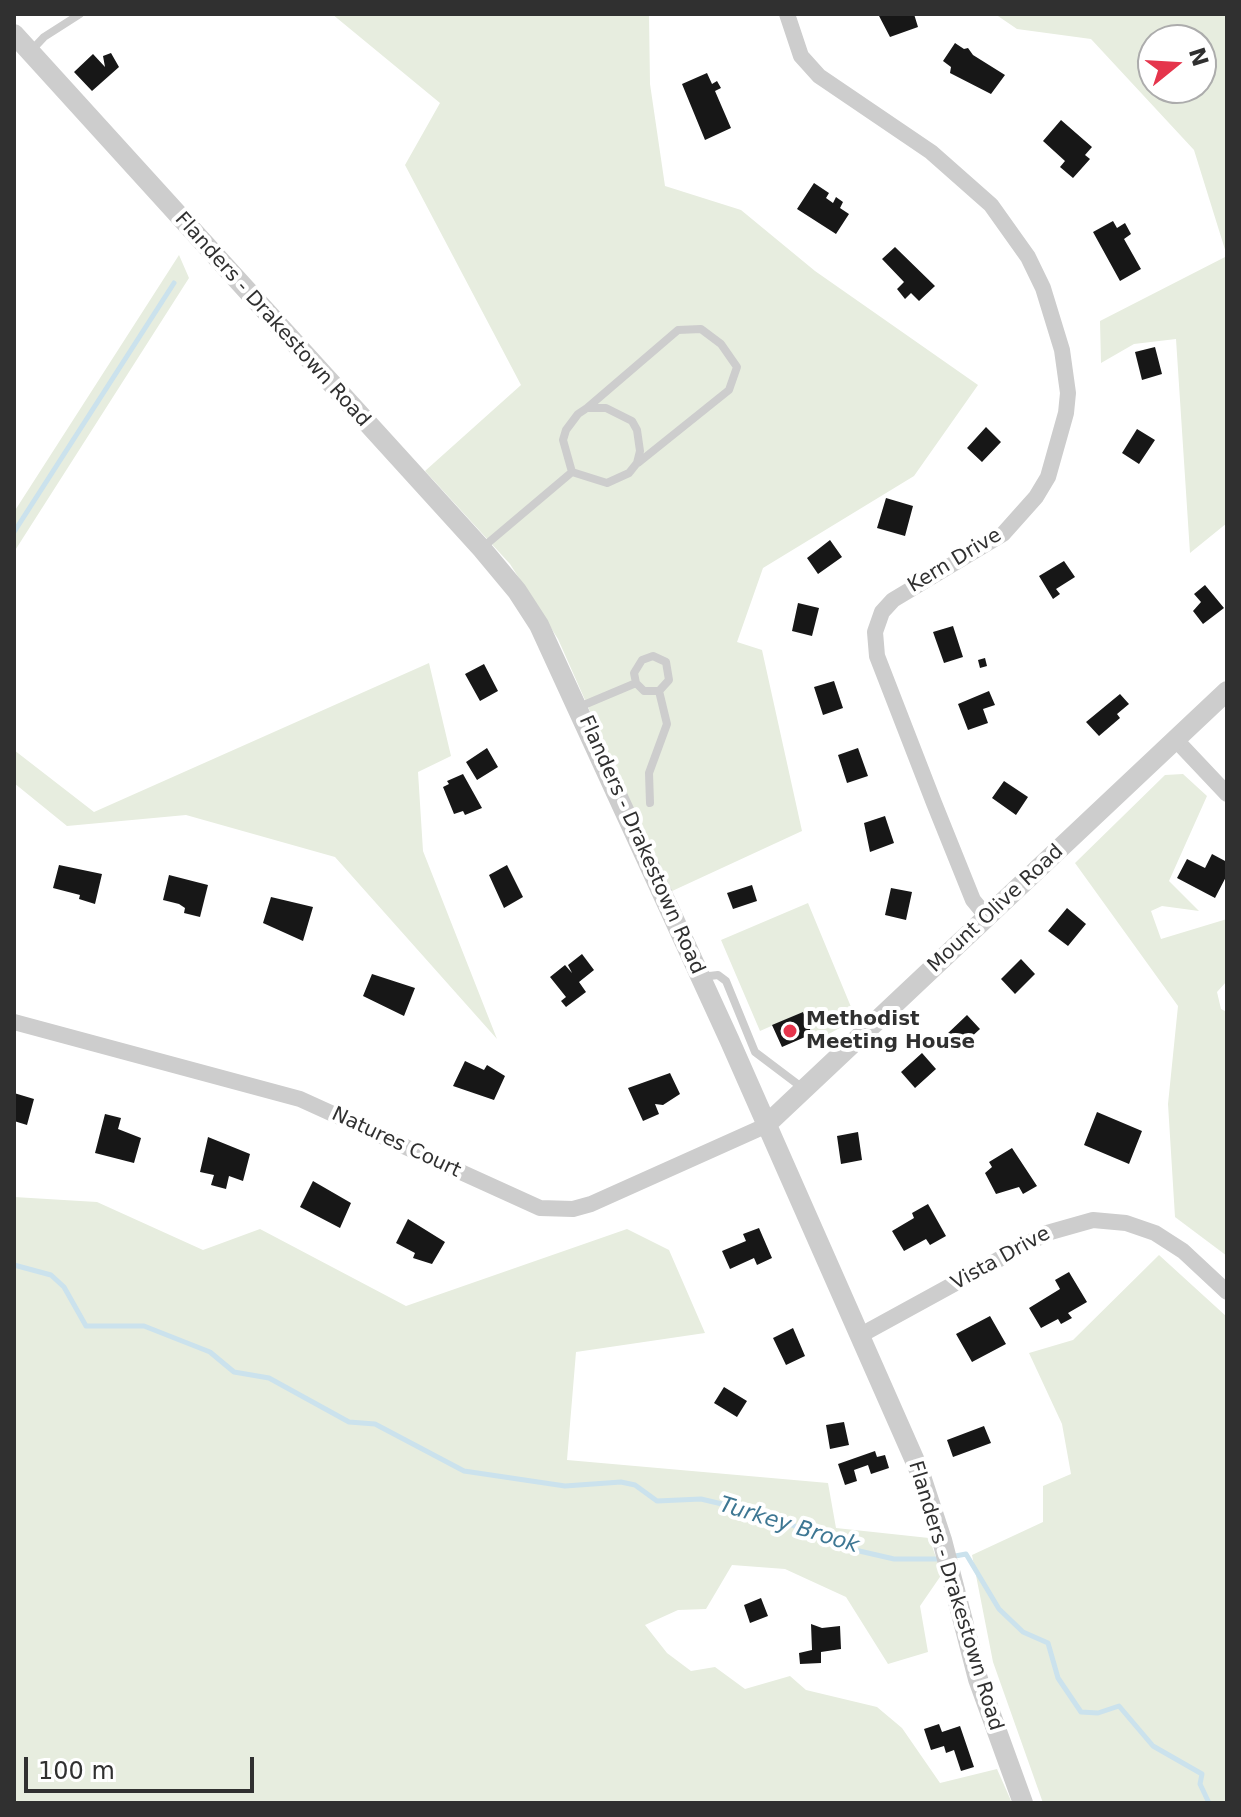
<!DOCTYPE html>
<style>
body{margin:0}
#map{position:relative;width:1241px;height:1817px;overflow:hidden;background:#fff;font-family:"DejaVu Sans",sans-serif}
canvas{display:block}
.frame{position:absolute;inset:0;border:16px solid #303030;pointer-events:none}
.north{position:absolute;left:1137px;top:24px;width:80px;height:80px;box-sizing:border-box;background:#fff;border:2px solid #acacac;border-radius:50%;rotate:72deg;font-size:22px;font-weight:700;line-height:32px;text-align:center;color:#303030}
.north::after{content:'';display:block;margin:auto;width:28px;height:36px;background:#e5354c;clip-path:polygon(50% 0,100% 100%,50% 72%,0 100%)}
.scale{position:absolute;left:24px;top:1757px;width:230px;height:36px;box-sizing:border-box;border:4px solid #303030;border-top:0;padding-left:10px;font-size:24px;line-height:28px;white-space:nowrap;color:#303030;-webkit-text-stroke:6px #fff;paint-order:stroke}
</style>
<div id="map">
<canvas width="1241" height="1817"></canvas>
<div class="frame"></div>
<div class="north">N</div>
<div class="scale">100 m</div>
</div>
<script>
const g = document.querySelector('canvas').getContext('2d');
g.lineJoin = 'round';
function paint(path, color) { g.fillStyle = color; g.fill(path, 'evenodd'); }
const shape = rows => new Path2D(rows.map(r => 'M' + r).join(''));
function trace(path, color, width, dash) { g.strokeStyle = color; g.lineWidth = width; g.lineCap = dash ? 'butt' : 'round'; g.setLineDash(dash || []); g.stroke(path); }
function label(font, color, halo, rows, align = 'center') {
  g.font = font + ' "DejaVu Sans",sans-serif'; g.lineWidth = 8; g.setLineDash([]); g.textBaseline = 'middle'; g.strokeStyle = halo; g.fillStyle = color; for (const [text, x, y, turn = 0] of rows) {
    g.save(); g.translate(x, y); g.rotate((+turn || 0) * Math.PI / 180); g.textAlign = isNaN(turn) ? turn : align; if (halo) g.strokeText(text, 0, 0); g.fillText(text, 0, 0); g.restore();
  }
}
const green = shape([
 [332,14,649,14,650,84,665,186,741,210,815,271,978,385,914,476,763,568,737,642,762,650,802,831,670,892,558,639,510,564,425,471,521,385,405,165,440,103],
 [995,14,1227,14,1227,523,1190,553,1176,339,1134,344,1101,363,1100,321,1227,256,1194,150,1091,39,1017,29],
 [1201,40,1201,88,1153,88,1153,40],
 [179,255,189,278,14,552,14,512],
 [429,663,451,756,418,772,423,851,497,1039,335,857,186,815,67,826,14,783,14,750,94,812],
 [1183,774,1207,796,1169,881,1199,911,1162,906,1151,911,1161,939,1227,919,1227,981,1217,992,1221,1009,1227,1012,1227,1256,1175,1217,1168,1104,1178,1006,1075,863,1165,775],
 [808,903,856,1019,816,1041,803,1012,760,1031,721,940],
 [14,1197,97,1202,203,1250,260,1229,406,1306,627,1229,669,1250,705,1333,576,1352,567,1460,828,1483,836,1528,929,1538,942,1574,920,1606,928,1652,888,1664,846,1597,785,1569,732,1565,706,1609,678,1610,645,1625,667,1653,691,1671,715,1667,745,1689,790,1676,806,1690,877,1707,902,1728,940,1783,997,1769,1012,1803,14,1803],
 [1159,1255,1227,1317,1227,1803,1043,1803,993,1662,972,1555,1043,1522,1043,1486,1071,1474,1062,1424,1029,1353,1073,1340]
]);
const stream = shape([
 [14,532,174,283],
 [14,1265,51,1275,64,1287,86,1326,144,1326,210,1352,234,1372,269,1378,349,1422,375,1424,464,1471,565,1486,621,1482,635,1485,657,1501,701,1499,764,1514,855,1550,894,1559,940,1559],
 [950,1557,966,1554,999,1609,1023,1632,1048,1643,1058,1678,1081,1712,1098,1713,1119,1706,1153,1746,1202,1774,1200,1784,1209,1803]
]);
const building = shape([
 [878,14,914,14,918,27,890,37],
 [955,43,964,49,968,48,973,55,1005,75,991,94,950,73,951,67,943,61],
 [111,53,119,67,92,91,74,72,93,54,105,67,103,56],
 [707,73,712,84,717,81,721,88,715,91,731,128,705,140,682,84],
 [1061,120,1092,147,1085,155,1090,159,1073,178,1060,167,1065,161,1043,141],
 [814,183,829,193,826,198,833,203,836,197,843,202,840,208,849,214,836,234,797,209],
 [1113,221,1117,228,1125,223,1131,234,1124,239,1141,269,1120,281,1093,232],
 [895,247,935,286,919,301,911,293,905,299,897,289,904,282,882,259],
 [1155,347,1162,374,1142,380,1135,352],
 [986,427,1001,442,982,462,967,448],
 [1137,429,1155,440,1139,464,1122,453],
 [886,498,913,506,905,536,877,528],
 [830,540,842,557,818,574,807,558],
 [1064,561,1075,577,1056,589,1060,594,1053,599,1039,576],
 [1205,585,1224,608,1203,624,1193,611,1201,602,1194,594],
 [798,603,819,608,812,636,792,631],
 [953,626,963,657,944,663,933,632],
 [985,658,987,666,980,668,978,660],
 [484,664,498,691,480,701,465,674],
 [834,681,843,708,823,715,814,687],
 [989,691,995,705,983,709,988,723,968,730,958,704],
 [1120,694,1129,704,1117,714,1120,718,1099,736,1086,722],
 [487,748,498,767,477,780,466,762],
 [858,748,868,776,847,783,838,755],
 [463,774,482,808,465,815,463,811,454,814,443,787,449,784,447,781],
 [1004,781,1028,797,1016,815,992,798],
 [885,816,894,843,870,852,864,823],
 [1212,854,1227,862,1227,875,1215,898,1177,878,1187,859,1205,868],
 [59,865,102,874,95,904,79,899,80,895,53,888],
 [507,865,523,897,504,908,489,875],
 [169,875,208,885,200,917,184,913,185,908,179,904,163,900],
 [752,885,757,901,733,909,727,893],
 [891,888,912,892,906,920,885,915],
 [271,897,313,907,303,941,263,923],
 [1067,908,1086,924,1068,946,1048,931],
 [582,954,594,970,579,982,586,992,566,1007,561,1001,566,997,550,977,565,965,572,973,568,965],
 [1021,959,1035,974,1015,994,1001,979],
 [372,974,415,988,404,1016,363,996],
 [803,1012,812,1034,782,1047,772,1025],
 [967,1015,980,1029,958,1049,946,1035],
 [922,1053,936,1069,915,1088,901,1072],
 [465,1061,484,1070,487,1065,505,1076,494,1100,453,1086],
 [670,1073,680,1094,663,1105,655,1104,659,1114,643,1121,628,1088],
 [14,1093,34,1099,27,1125,14,1121],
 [1097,1112,1142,1131,1129,1164,1084,1145],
 [105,1114,121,1118,118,1129,141,1138,134,1163,95,1153],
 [858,1132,862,1160,841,1164,837,1136],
 [208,1137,250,1154,243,1181,229,1176,226,1189,211,1185,214,1175,200,1172],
 [1012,1148,1037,1186,1023,1194,1019,1187,996,1194,985,1173,992,1167,989,1162],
 [313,1181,351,1203,340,1228,300,1207],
 [928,1204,946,1236,930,1245,926,1239,904,1251,892,1231,914,1218,912,1213],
 [408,1219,445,1242,432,1264,413,1258,415,1253,396,1243],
 [759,1228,772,1258,757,1265,754,1258,730,1269,722,1251,746,1241,743,1234],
 [1069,1272,1087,1302,1068,1313,1072,1318,1061,1324,1058,1319,1041,1328,1029,1308,1060,1289,1055,1280],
 [990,1316,1006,1344,972,1362,956,1334],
 [793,1328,805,1356,786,1365,773,1338],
 [724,1387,747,1401,737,1417,714,1403],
 [844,1422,849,1445,830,1449,826,1425],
 [984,1426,991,1443,953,1457,947,1440],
 [875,1451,877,1457,885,1455,889,1468,871,1474,868,1465,854,1470,857,1481,845,1485,838,1464],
 [761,1598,768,1616,750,1623,744,1605],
 [811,1624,822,1628,840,1626,841,1649,821,1652,821,1663,800,1664,799,1653,812,1650],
 [939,1724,942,1732,960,1726,974,1767,961,1771,954,1750,946,1753,944,1746,931,1750,924,1729]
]);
const service = shape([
 [30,52,44,37,80,14],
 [587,408,678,330,701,329,721,344,737,367,729,390,638,463],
 [482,548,572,472,607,483,629,473,637,463,640,451,637,430,632,421,606,408,587,408,578,414,566,430,563,440,572,472],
 [579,707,636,683,644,691,659,691,669,680,666,662,653,656,642,660,634,673,636,683],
 [650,803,649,773,667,724,659,691],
 [701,977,718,975,726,981,755,1052,804,1089]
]);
const minor = shape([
 [787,14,801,56,819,76,931,152,991,205,1028,257,1043,288,1062,350,1068,393,1066,413,1048,477,1036,497,1003,534,893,600,882,612,875,632,877,656,934,803,973,900,987,917],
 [1176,740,1227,794],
 [14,1022,300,1099,540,1208,573,1209,591,1204,765,1126],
 [859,1336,1047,1233,1093,1220,1126,1223,1155,1233,1183,1251,1227,1292]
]);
const tertiary = shape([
 [14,34,482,549,517,591,539,625,729,1039,919,1470,942,1540,978,1679,1023,1803],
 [765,1126,1227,691]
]);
const markers = [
 [790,1031,8,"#e5354c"]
];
const streetNames = [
 ["Flanders - Drakestown Road",272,320,48],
 ["Kern Drive",955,561,-31],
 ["Flanders - Drakestown Road",641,845,66],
 ["Mount Olive Road",996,909,-43],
 ["Natures Court",396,1143,25],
 ["Vista Drive",1001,1259,-29],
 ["Flanders - Drakestown Road",955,1596,73]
];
const poiNames = [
 ["Methodist",806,1020],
 ["Meeting House",806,1043]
];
const waterNames = [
 ["Turkey Brook",789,1526,17]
];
paint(green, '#e7eddf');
trace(stream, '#cbe2ed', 5);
paint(building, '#171717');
trace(service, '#cdcdcd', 8);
trace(minor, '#cdcdcd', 16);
trace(tertiary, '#cdcdcd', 20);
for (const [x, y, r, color] of markers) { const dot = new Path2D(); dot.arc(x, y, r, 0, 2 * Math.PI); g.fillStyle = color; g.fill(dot); trace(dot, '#fff', 3); }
label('20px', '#303030', '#fff', streetNames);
label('bold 20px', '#303030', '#fff', poiNames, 'left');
label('italic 22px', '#3e7793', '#fff', waterNames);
</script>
